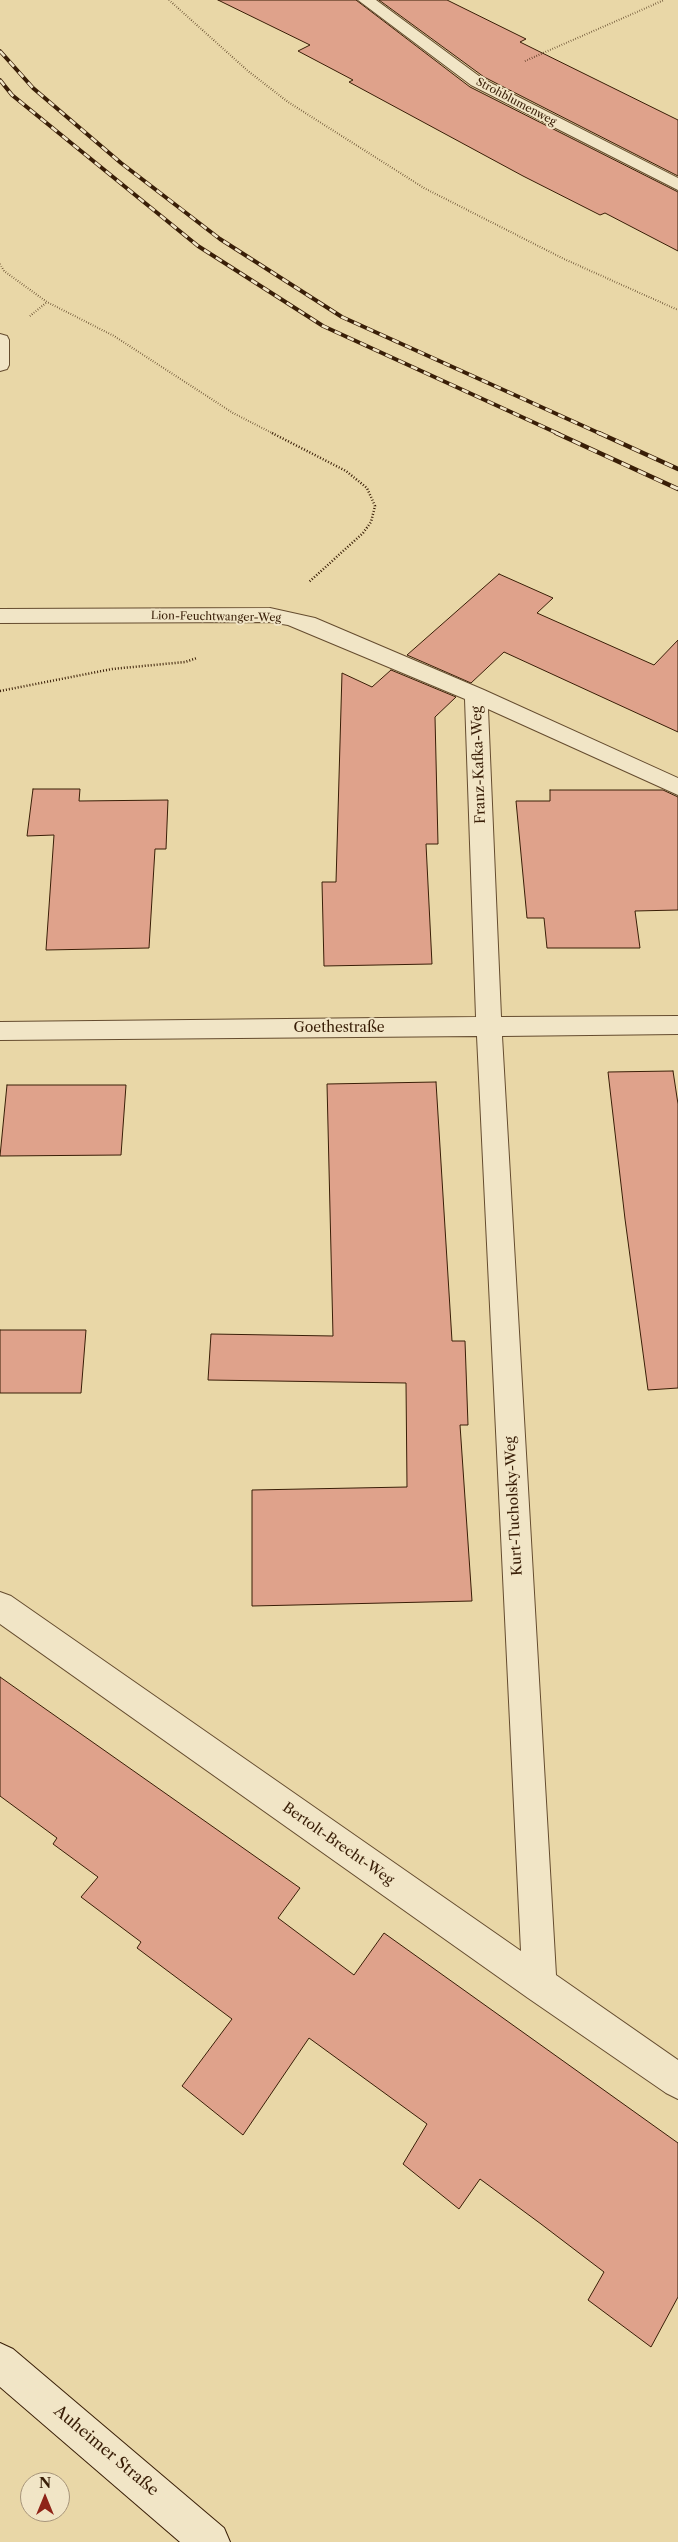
<!DOCTYPE html>
<meta charset="utf-8">
<style>
body{margin:0}
#map{position:relative;width:678px;height:2542px;overflow:hidden;background:#e9d7a7;font-family:"Libre Caslon Text",serif}
canvas{display:block}
.north{position:absolute;left:20px;top:2472px;width:50px;height:50px;box-sizing:border-box;background:#f1e5c6;border:1px solid #a7957a;border-radius:50%;rotate:0deg;font-size:14px;font-weight:700;line-height:20px;text-align:center;color:#391e07}
.north::after{content:'';display:block;margin:auto;width:18px;height:22px;background:#8f2418;clip-path:polygon(50% 0,100% 100%,50% 72%,0 100%)}
</style>
<div id="map">
<canvas width="678" height="2542"></canvas>
<div class="north">N</div>
</div>
<script>
const g = document.querySelector('canvas').getContext('2d');
g.lineJoin = 'round';
function paint(path, color) { g.fillStyle = color; g.fill(path, 'evenodd'); }
const shape = rows => new Path2D(rows.map(r => 'M' + r).join(''));
function trace(path, color, width, dash) { g.strokeStyle = color; g.lineWidth = width; g.lineCap = dash ? 'butt' : 'round'; g.setLineDash(dash || []); g.stroke(path); }
function label(font, color, halo, rows, align = 'center') {
  g.font = font + ' "Libre Caslon Text",serif'; g.lineWidth = 4; g.setLineDash([]); g.textBaseline = 'middle'; g.strokeStyle = halo; g.fillStyle = color; for (const [text, x, y, turn = 0] of rows) {
    g.save(); g.translate(x, y); g.rotate((+turn || 0) * Math.PI / 180); g.textAlign = isNaN(turn) ? turn : align; if (halo) g.strokeText(text, 0, 0); g.fillText(text, 0, 0); g.restore();
  }
}
const building = shape([
 [218,0,356,0,470,87,678,192,678,251,605,213,600,215,523,176,349,82,353,80,298,51,310,45,218,0],
 [379,0,447,0,526,39,520,42,678,120,678,176,484,77,379,0],
 [499,574,553,598,537,613,654,665,678,640,678,732,504,652,471,683,407,655,499,574],
 [391,670,456,697,435,717,438,844,426,844,432,964,324,966,322,882,336,882,342,673,372,687,391,670],
 [33,789,80,789,79,801,168,800,166,849,155,849,149,948,46,950,54,835,27,836,33,789],
 [550,790,663,790,678,797,678,910,635,911,640,948,547,948,544,918,527,918,516,801,550,801,550,790],
 [673,1071,678,1104,678,1388,648,1390,625,1219,608,1072,673,1071],
 [436,1082,452,1341,465,1341,468,1425,460,1425,472,1601,252,1606,252,1490,407,1487,406,1383,208,1380,211,1334,333,1336,327,1084,436,1082],
 [7,1085,126,1085,121,1155,0,1156,7,1085],
 [0,1330,86,1330,81,1393,0,1393,0,1330],
 [0,1677,300,1888,278,1918,354,1975,384,1933,678,2143,678,2297,651,2347,588,2300,604,2272,541,2224,480,2179,459,2209,403,2164,427,2124,309,2038,243,2135,182,2086,232,2019,137,1948,141,1942,81,1897,98,1877,53,1844,57,1838,0,1796,0,1677]
]);
const pathFar1 = shape([
 [169,0,248,71,288,102,424,188,564,259,678,310],
 [525,61,664,0],
 [0,264,4,271,47,302,114,336,233,413,274,434],
 [30,316,47,302]
]);
const path = shape([
 [272,433,346,471,367,488,375,506,371,522,363,533,309,582],
 [0,691,112,669,185,662,197,658]
]);
const street = shape([
 [358,0,376,0,483,79,678,178,678,190,471,85,358,0],
 [0,334,7,336,9,340,9,365,7,369,0,371,0,334],
 [270,608,315,618,484,690,678,778,678,795,488,709,501,1017,678,1016,678,1034,502,1036,556,1975,678,2060,678,2099,666,2093,528,1998,0,1624,0,1592,11,1596,521,1951,477,1036,0,1040,0,1022,476,1017,465,699,288,625,270,622,0,623,0,609,270,608]
]);
const secondary = shape([
 [0,2343,13,2349,224,2528,230,2542,180,2542,0,2387,0,2343]
]);
const railFar1 = shape([
 [0,51,33,88,121,163,220,239,342,317,601,434],
 [0,80,12,95,198,246,323,326,559,434]
]);
const rail = shape([
 [556,433,678,489],
 [599,433,678,469]
]);
const farStreetnames = [
 ["Strohblumenweg",516,102,28],
 ["Lion-Feuchtwanger-Weg",216,617,1]
];
const streetNames = [
 ["Franz-Kafka-Weg",479,765,-92],
 ["Goethestraße",339,1028],
 ["Kurt-Tucholsky-Weg",514,1506,-93],
 ["Bertolt-Brecht-Weg",338,1844,35]
];
const nearStreetnames = [
 ["Auheimer Straße",106,2451,40]
];
paint(building, '#dfa28b');
trace(building, '#391e07', 1);
trace(street, '#654c2f', 2);
trace(secondary, '#391e07', 2);
trace(pathFar1, '#391e07', 2, [0.5, 2]);
trace(path, '#391e07', 2.5, [1, 2]);
paint(street, '#f1e5c6');
paint(secondary, '#f1e5c6');
trace(railFar1, '#391e07', 4);
trace(rail, '#391e07', 4.5);
trace(railFar1, '#f1e5c6', 2.5, [7]);
trace(rail, '#f1e5c6', 3, [9]);
label('11px', '#391e07', '#f1e5c6', farStreetnames);
label('14px', '#391e07', '#f1e5c6', streetNames);
label('16px', '#391e07', '#f1e5c6', nearStreetnames);
</script>
